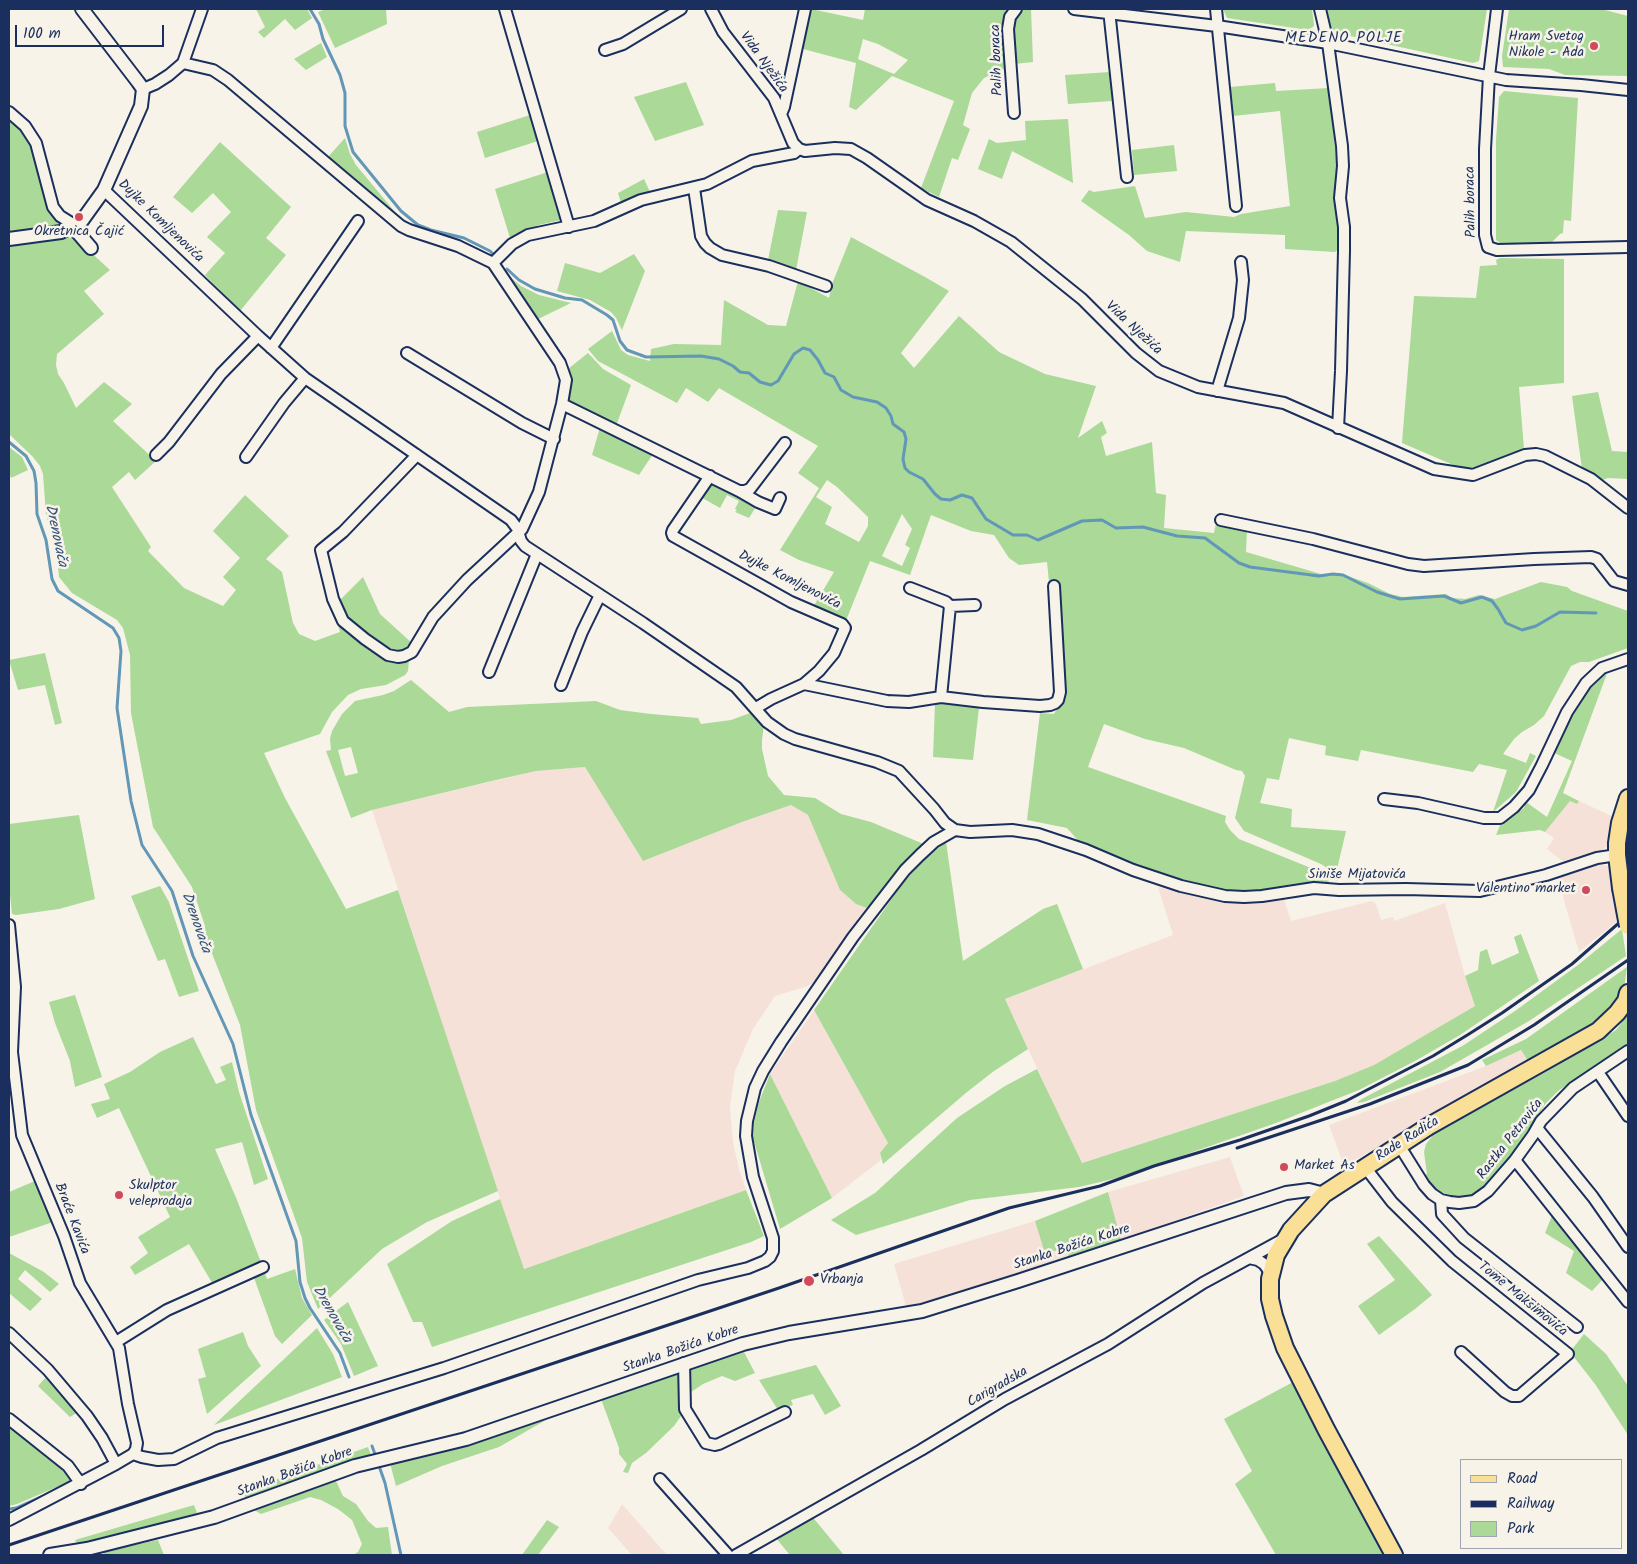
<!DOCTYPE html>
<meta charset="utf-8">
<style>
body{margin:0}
#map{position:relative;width:1637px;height:1564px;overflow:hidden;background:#f7f3e8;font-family:Kalam,sans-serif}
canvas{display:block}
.frame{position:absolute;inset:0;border:10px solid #1b2f5e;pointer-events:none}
.legend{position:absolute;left:1460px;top:1459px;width:162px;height:90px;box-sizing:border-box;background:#f7f3e8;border:1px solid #9fa5b1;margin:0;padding:6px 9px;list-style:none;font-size:15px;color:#1b2f5e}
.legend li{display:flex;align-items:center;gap:10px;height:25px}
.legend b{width:25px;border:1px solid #9fa5b1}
.scale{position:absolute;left:15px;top:25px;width:149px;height:22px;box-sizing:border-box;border:2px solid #1b2f5e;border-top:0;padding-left:6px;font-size:15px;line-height:18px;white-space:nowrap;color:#1b2f5e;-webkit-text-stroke:4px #f7f3e8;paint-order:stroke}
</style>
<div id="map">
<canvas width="1637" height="1564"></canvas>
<div class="frame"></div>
<ul class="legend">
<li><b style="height:6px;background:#fadf96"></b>Road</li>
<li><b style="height:6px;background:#1b2f5e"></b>Railway</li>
<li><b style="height:14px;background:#aad998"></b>Park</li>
</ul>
<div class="scale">100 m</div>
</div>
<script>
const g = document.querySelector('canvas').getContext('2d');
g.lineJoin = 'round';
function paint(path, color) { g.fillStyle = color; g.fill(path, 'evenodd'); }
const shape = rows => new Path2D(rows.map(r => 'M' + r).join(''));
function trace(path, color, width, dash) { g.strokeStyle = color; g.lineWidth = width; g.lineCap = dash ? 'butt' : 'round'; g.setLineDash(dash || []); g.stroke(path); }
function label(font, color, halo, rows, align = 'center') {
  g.font = font + ' Kalam,sans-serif'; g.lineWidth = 5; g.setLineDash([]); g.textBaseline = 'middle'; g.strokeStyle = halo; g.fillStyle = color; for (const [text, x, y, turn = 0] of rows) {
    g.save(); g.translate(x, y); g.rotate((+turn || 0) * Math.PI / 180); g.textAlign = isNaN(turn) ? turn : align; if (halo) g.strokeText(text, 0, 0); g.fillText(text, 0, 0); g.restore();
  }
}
const built = shape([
 [585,767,643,861,742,822,791,805,808,815,840,890,856,904,867,908,818,979,808,986,775,996,753,1029,735,1071,730,1107,733,1142,739,1169,746,1190,523,1269,372,810,536,771],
 [1570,801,1577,804,1579,801,1616,818,1609,845,1591,858,1569,866,1547,849,1554,838,1545,832],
 [1596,863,1608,866,1613,870,1621,918,1579,952,1557,876],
 [1158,887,1219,900,1250,903,1257,903,1284,899,1291,921,1372,901,1376,904,1381,920,1393,917,1394,921,1445,903,1465,976,1475,1006,1374,1065,1335,1081,1081,1163,1005,999,1173,935],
 [814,1010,888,1143,880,1153,881,1160,832,1198,770,1074],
 [1521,1050,1527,1060,1396,1137,1344,1166,1329,1125,1486,1066],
 [1230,1157,1244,1196,1121,1240,1108,1192],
 [1035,1221,1045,1250,1069,1252,1068,1256,954,1296,906,1306,894,1264],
 [622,1504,667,1555,632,1555,608,1528]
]);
const green = shape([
 [256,9,307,9,312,18,295,30,285,19,264,38,258,32,265,27],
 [326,9,386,9,387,24,335,48,318,12],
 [811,9,863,20,865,9,1006,9,1003,25,1004,69,984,78,972,93,963,125,970,129,958,160,952,158,939,197,921,188,954,101,892,76,856,110,849,107,856,63,803,49],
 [863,39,878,44,908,60,894,74,858,59],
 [1031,9,1033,62,1014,64,1013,21,1017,14,1023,10],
 [1223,9,1312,9,1314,25,1313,27,1308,30,1227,18],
 [1326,9,1487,9,1479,61,1473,63,1341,34,1334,31,1329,24],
 [1509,9,1601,9,1628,16,1628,76,1565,75,1549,69,1503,67,1502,56],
 [321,43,327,57,306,70,294,59],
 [1110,72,1112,101,1068,104,1065,75],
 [686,82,704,125,655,141,634,97],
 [1275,83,1276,91,1329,88,1337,168,1340,168,1340,248,1335,252,1285,249,1285,235,1186,231,1180,262,1147,251,1129,235,1081,201,1089,190,1094,192,1135,186,1145,218,1186,212,1234,217,1241,214,1290,206,1280,111,1233,116,1230,87],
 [1504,91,1578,98,1571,221,1564,220,1563,233,1560,234,1551,243,1500,243,1496,240,1496,140,1499,97],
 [530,115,538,141,485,158,477,132],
 [11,119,22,129,34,149,48,207,53,216,63,224,61,226,9,232,9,121],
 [1068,119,1073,183,1012,151,1002,179,978,169,989,139,997,143,1026,140,1025,121],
 [345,138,350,154,356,165,395,212,389,211,328,157],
 [220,142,291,207,266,238,286,255,240,311,205,275,225,253,207,237,231,212,213,193,192,213,173,197],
 [1174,145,1177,171,1134,175,1132,150],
 [548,172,562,217,561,220,539,225,510,238,495,189],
 [644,179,650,192,621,203,618,193],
 [778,210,807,212,796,270,768,260],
 [74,237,110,270,84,291,104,314,57,354,56,365,58,374,64,383,76,408,104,382,132,404,113,421,156,461,135,480,129,472,112,487,151,547,148,551,184,588,223,606,236,590,223,577,240,558,213,531,245,495,289,536,266,559,282,572,293,623,299,634,315,641,340,632,338,624,356,638,395,659,409,660,408,671,405,675,386,685,361,689,348,695,332,712,320,734,264,753,285,798,346,909,398,890,498,1191,427,1222,382,1249,318,1309,307,1282,302,1238,256,1110,240,1025,206,938,205,926,192,887,153,827,131,713,130,655,123,628,117,620,72,593,59,577,56,546,46,515,43,474,40,466,33,457,9,434,9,246],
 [851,237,925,277,949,291,901,353,914,368,959,316,999,352,1045,374,1096,386,1078,438,1102,421,1107,433,1101,437,1106,456,1152,442,1156,493,1166,495,1164,528,1214,533,1216,523,1247,530,1246,552,1321,574,1339,573,1368,583,1390,594,1403,597,1446,594,1452,598,1465,599,1479,595,1495,599,1541,582,1567,587,1572,591,1628,611,1628,648,1589,662,1580,662,1571,666,1544,716,1534,725,1522,732,1514,739,1503,754,1526,763,1530,753,1536,756,1516,792,1493,812,1507,770,1479,764,1473,772,1361,750,1358,761,1325,755,1326,746,1289,738,1279,780,1267,778,1260,803,1292,809,1291,827,1346,831,1338,865,1337,881,1327,868,1321,864,1244,831,1235,818,1245,776,1242,771,1236,770,1184,748,1145,739,1104,724,1088,767,1226,816,1225,822,1230,830,1239,839,1316,870,1324,874,1331,885,1258,893,1230,893,1155,875,1083,846,1067,828,1027,820,1040,713,1054,714,1064,696,1058,581,1049,582,1047,562,1019,565,1009,558,994,535,971,531,931,515,910,575,870,561,845,623,844,619,838,616,828,615,812,609,834,572,799,560,780,550,819,488,798,473,818,446,719,388,708,402,686,388,677,403,598,361,588,349,612,331,621,350,628,355,650,361,651,349,674,344,721,345,724,300,768,325,786,326,798,281,829,298,832,284],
 [827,480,837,487,868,517,868,526,859,542,825,524,832,507,816,497],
 [902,514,912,529,905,545,910,548,902,566,882,556],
 [634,254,645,271,622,330,616,318,611,312,590,300,557,291,565,263,600,273],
 [1500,258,1564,259,1564,383,1519,387,1524,449,1483,468,1458,467,1402,443,1414,296,1476,298,1480,266,1497,265,1496,260],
 [509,276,521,286,539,295,571,303,534,321,507,277],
 [588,353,603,369,631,385,616,426,568,403,571,377,568,369],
 [1598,392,1612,451,1628,452,1628,479,1608,478,1599,481,1582,469,1572,396],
 [601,424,655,451,639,475,592,455],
 [9,447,22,457,28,470,11,478,9,472],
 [712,481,757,505,749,518,735,512,737,510,735,509,739,501,727,495,720,508,699,496],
 [363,577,380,614,413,644,409,651,403,652,393,649,376,642,347,619,340,600],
 [45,653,62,723,55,725,45,685,18,690,9,660],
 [1609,668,1563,793,1579,801,1577,804,1570,801,1545,832,1540,830,1496,835,1501,823,1505,822,1515,811,1520,811,1524,808,1526,802,1547,817,1572,761,1552,752,1591,683],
 [411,680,449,712,467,707,596,701,620,710,651,714,698,718,701,724,731,720,753,712,764,724,762,740,762,749,768,776,784,795,815,798,841,814,871,822,926,845,867,908,856,904,840,890,808,815,791,805,742,822,643,861,585,767,536,771,496,780,372,810,351,818,326,751,331,750,330,739,332,731,342,714,355,701,383,695,394,691],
 [351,747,358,773,345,776,338,750],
 [944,703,979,708,973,760,933,757,935,704],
 [79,815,95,899,59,909,16,915,12,914,9,885,9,824],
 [946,842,963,961,1043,909,1057,904,1083,969,1005,999,1028,1049,994,1071,967,1092,883,1164,880,1153,888,1143,814,1010,902,884,926,857],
 [160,886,169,902,199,991,179,997,165,959,158,961,131,896],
 [1622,929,1626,956,1529,1021,1440,1072,1364,1102,1357,1103,1360,1100,1464,1045,1515,1011,1578,965],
 [1521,934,1539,981,1460,1035,1415,1061,1359,1090,1331,1101,1276,1123,1144,1169,1113,1179,1079,1187,970,1200,856,1235,831,1220,875,1193,957,1118,1005,1086,1037,1069,1082,1163,1335,1081,1374,1065,1475,1006,1465,976,1478,970,1480,952,1487,949,1492,965,1519,953,1514,937],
 [1627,967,1624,988,1617,1004,1608,1016,1530,1064,1521,1050,1486,1066,1482,1060,1526,1039],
 [75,995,102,1077,75,1087,70,1061,55,1023,49,1002],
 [1628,1014,1628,1043,1558,1091,1546,1103,1503,1167,1481,1191,1473,1195,1456,1198,1437,1190,1429,1182,1425,1175,1427,1174,1424,1152,1426,1144,1435,1133,1546,1072,1616,1030],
 [193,1037,216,1084,226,1080,220,1067,232,1062,239,1092,268,1179,254,1185,242,1142,215,1149,237,1200,262,1265,214,1286,189,1244,135,1275,130,1267,148,1253,138,1237,170,1217,119,1108,97,1118,91,1104,110,1099,104,1084,130,1072,160,1052],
 [770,1074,832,1198,780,1229,753,1138,754,1123,759,1102],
 [35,1181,53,1222,9,1237,9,1192],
 [746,1190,764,1236,751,1242,432,1347,422,1322,413,1322,387,1264,452,1221,500,1199,524,1269],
 [1108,1192,1121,1240,1068,1256,1069,1252,1044,1250,1035,1221],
 [1553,1213,1605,1277,1592,1291,1566,1273,1574,1251,1545,1233],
 [1379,1236,1432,1295,1415,1309,1379,1335,1358,1306,1395,1280,1367,1244],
 [9,1253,44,1272,59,1284,50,1292,25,1270,18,1279,42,1299,30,1311,9,1293],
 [295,1269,302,1298,312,1315,282,1344,275,1336,253,1275,264,1271,267,1279],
 [348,1302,378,1366,354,1376,341,1344,324,1320],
 [317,1328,333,1354,342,1377,214,1425],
 [243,1332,248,1346,261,1366,207,1414,198,1379,206,1377,198,1349],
 [1584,1334,1606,1354,1628,1386,1628,1435,1595,1384,1570,1352],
 [744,1352,755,1373,735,1381,722,1376,703,1384,688,1394,688,1370],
 [816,1365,841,1406,825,1415,813,1394,791,1400,793,1405,778,1410,759,1380],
 [680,1373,681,1416,674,1426,646,1453,632,1463,628,1473,623,1472,627,1464,619,1454,619,1448,601,1399],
 [48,1375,78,1412,70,1417,38,1386],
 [1295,1381,1389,1555,1276,1555,1235,1484,1252,1471,1224,1419],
 [546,1420,499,1447,442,1466,396,1486,390,1463,448,1451],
 [9,1424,70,1474,71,1481,17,1504,9,1506],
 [368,1447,371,1455,246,1499,243,1491],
 [336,1481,343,1496,356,1504,368,1521,376,1528,388,1527,392,1555,353,1555,358,1552,362,1544,352,1520,338,1509,321,1500,310,1497,261,1514,254,1510],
 [194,1505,197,1513,167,1522,78,1545,75,1540],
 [810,1514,844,1555,790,1555,775,1537],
 [547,1520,559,1527,538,1555,522,1555],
 [158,1540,164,1555,107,1555,101,1552]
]);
const stream = shape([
 [310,9,319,24,323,39,340,75,345,93,345,126,353,152,401,211,418,225,431,230,464,238,490,251,495,256],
 [507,269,519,280,535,289,565,298,582,300,607,315,613,320,620,341,627,350,646,357,701,356,719,359,733,366,740,372,749,373,760,382,771,385,778,381,794,354,803,348,810,350,818,360,825,373,834,377,841,390,853,397,877,402,886,408,891,416,893,424,904,432,906,439,903,459,905,468,909,472,923,479,935,494,941,499,950,500,962,495,972,498,986,519,1013,535,1027,535,1038,540,1082,521,1102,520,1116,528,1143,527,1177,536,1205,538,1239,563,1250,567,1319,576,1333,574,1343,575,1377,592,1400,599,1444,596,1461,603,1482,597,1492,601,1498,609,1506,623,1522,630,1536,626,1560,612,1596,613],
 [9,442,26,456,34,471,36,483,37,514,46,540,52,579,58,591,113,628,119,638,121,651,117,708,131,801,142,845,172,891,193,956,233,1044,251,1115,296,1241,300,1282,305,1298,310,1308,340,1353,349,1377],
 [372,1446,376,1457],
 [378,1463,385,1483,401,1555],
 [9,1509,16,1508,50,1493],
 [94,1554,97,1555]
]);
const minor = shape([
 [505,9,569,227],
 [711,9,723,32,774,98,793,143,799,149,805,151,835,148,851,149,867,158,927,200,974,221,1011,242,1082,299,1136,353,1159,371,1198,387,1284,403,1434,469,1473,475,1525,455,1536,454,1545,456,1591,479,1628,508],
 [1074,9,1217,26,1328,43,1506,80,1581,85,1628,90],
 [1216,9,1236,206],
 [1320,9,1328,43,1342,146,1343,166,1340,198,1344,227,1344,251,1341,371,1338,428],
 [1497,9,1489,76,1485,149,1485,235,1488,247,1497,250,1628,247],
 [1109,10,1127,177],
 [605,50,623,44,681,9],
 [183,63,213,70,228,80,401,226,409,230,458,246,493,263,512,244,528,235,594,221,641,200,707,184,752,161,794,153,799,149],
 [143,89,155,84,169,75,183,63,202,9],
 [9,112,25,126,36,143,53,207,60,216,76,226],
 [1014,113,1008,29,1010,17,1016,9],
 [781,114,784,107,805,9],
 [694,188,701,236,705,243,710,248,722,255,769,266,826,286],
 [104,190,258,336,305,378,511,520,517,528,521,541,525,546,643,623,736,687,767,722,784,734,795,739,877,762,899,771,934,809,945,823,955,830,970,832,1012,830,1038,834,1086,850,1133,870,1181,886,1225,896,1244,897,1262,896,1314,888,1339,890,1406,889,1480,891,1546,875,1597,858,1617,855],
 [271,348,358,221],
 [407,353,522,423,554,439],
 [1217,391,1239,318,1243,280,1241,262],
 [562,404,739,491,745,491,750,489,785,443],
 [156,455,169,442,221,374,258,336],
 [417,455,343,532,321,550,333,599,343,621,365,639,388,655,398,657,404,656,412,652,433,617,467,580,522,529,539,492,562,404,566,380,560,363,493,263],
 [246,457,284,403,305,378],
 [710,476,673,530,672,533,673,536,791,602,842,624,845,628,834,653,819,671,804,684,771,699,756,708],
 [739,491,758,502,775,509,780,498],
 [1221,520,1313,539,1408,564,1424,566,1534,559,1591,557,1597,559,1614,581,1628,585],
 [950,606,975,605],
 [489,672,537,554],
 [804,684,887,701,909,702,941,697,950,606,946,602,910,588],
 [561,685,582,632,600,595],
 [941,697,983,702,1040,706,1050,705,1055,703,1058,700,1060,692,1054,586],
 [1384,799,1418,803,1484,818,1500,818,1514,807,1529,790,1542,765,1567,712,1586,683,1602,668,1628,659],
 [9,925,15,987,12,1052,22,1135,64,1236,80,1283,119,1348,128,1404,137,1443,136,1449,133,1454,116,1464,9,1520],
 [1598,1072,1628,1116],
 [1537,1128,1593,1197,1628,1247],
 [1399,1145,1424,1185,1432,1194,1441,1200,1450,1202,1459,1203,1474,1201,1488,1191,1515,1160,1533,1135,1541,1121,1573,1088,1628,1051],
 [1515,1160,1628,1302],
 [1365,1167,1392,1202,1452,1261,1568,1354,1519,1396,1512,1396,1505,1392,1461,1352],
 [1441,1200,1442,1214,1464,1238,1577,1327],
 [1249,1258,1282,1240],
 [9,1333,48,1370,87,1416,102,1438,116,1464],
 [116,1342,167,1310,263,1267],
 [684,1363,685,1409,706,1443,715,1445,719,1444,785,1412],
 [9,1419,68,1466,81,1484],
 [133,1454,142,1457,158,1460,174,1459,217,1438,444,1368,698,1280,748,1268,765,1261,770,1257,773,1251,773,1238,753,1177,746,1136,747,1121,755,1088,763,1071,781,1042,853,937,905,870,920,855,934,842,955,830],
 [660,1479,728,1555],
 [736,1555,921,1450,1005,1399,1108,1344,1203,1283,1249,1258,1258,1260,1264,1264,1271,1274]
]);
const tertiary = shape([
 [73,227,91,248],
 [9,239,61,232,81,222,104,190,141,106,143,89,138,82,82,9],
 [50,1555,87,1549,214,1517,355,1466,466,1439,743,1344,789,1333,922,1311,1018,1281,1286,1193,1309,1190,1324,1194]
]);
const primary = shape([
 [1621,888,1617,855,1617,843,1620,823,1628,798],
 [1394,1555,1326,1429,1285,1348,1274,1316,1270,1299,1270,1279,1276,1255,1291,1230,1324,1194,1429,1126,1598,1031,1617,1013,1626,1001,1628,993]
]);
const rail = shape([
 [1237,1148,1370,1104,1468,1065,1534,1025,1628,960],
 [9,1545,779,1288,1009,1208,1100,1186,1154,1166,1240,1140,1309,1116,1346,1101,1367,1090,1433,1056,1469,1034,1502,1013,1572,964,1628,915]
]);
const primaryBridge = shape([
 [1621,888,1628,926]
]);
const markers = [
 [1594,46,5,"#d1495b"],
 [79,217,5,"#d1495b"],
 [1586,890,5,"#d1495b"],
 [1284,1167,5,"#d1495b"],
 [119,1195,5,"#d1495b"],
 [809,1281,6,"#d1495b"]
];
const poiNames = [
 ["Hram Svetog",1584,38,"right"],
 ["Nikole - Ada",1584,54,"right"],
 ["Okretnica Čajić",79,233,"center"],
 ["Valentino market",1576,890,"right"],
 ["Market As",1294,1167],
 ["Skulptor",129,1187],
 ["veleprodaja",129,1203],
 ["Vrbanja",820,1281]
];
const streetNames = [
 ["Palih boraca",998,60,-92],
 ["Vida Nježića",763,63,54],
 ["Palih boraca",1472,202,-91],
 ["Dujke Komljenovića",160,222,44],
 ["Vida Nježića",1133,329,43],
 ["Dujke Komljenovića",789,581,27],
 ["Siniše Mijatovića",1357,876],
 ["Rade Radića",1408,1140,-32],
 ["Rastka Petrovića",1511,1140,-52],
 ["Braće Kavića",71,1219,69],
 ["Stanka Božića Kobre",1072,1248,-18],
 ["Tome Maksimovića",1522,1300,39],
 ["Stanka Božića Kobre",681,1350,-19],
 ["Carigradska",998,1388,-30],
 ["Stanka Božića Kobre",295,1473,-20]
];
const neighbourhoodNames = [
 ["MEDENO POLJE",1344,39]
];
const waterNames = [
 ["Drenovača",55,536,78],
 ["Drenovača",195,923,71],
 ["Drenovača",331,1315,60]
];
paint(built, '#f6e1d8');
paint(green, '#aad998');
trace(stream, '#6297b7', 3);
trace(minor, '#1b2f5e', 14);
trace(tertiary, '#1b2f5e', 16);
trace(primary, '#1b2f5e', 20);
trace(minor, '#f7f3e8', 10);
trace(tertiary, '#f7f3e8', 12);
trace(primary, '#fadf96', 16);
trace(rail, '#1b2f5e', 3);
trace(primaryBridge, '#1b2f5e', 20, []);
trace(primaryBridge, '#fadf96', 16);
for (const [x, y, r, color] of markers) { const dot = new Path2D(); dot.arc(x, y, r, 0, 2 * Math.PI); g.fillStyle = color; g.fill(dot); trace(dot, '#f7f3e8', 2); }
label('14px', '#1b2f5e', '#f7f3e8', poiNames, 'left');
label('14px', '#1b2f5e', '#f7f3e8', streetNames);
g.letterSpacing = '1px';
label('15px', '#1b2f5e', '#f7f3e8', neighbourhoodNames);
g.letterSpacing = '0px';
label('italic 15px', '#33527c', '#f7f3e8', waterNames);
</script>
